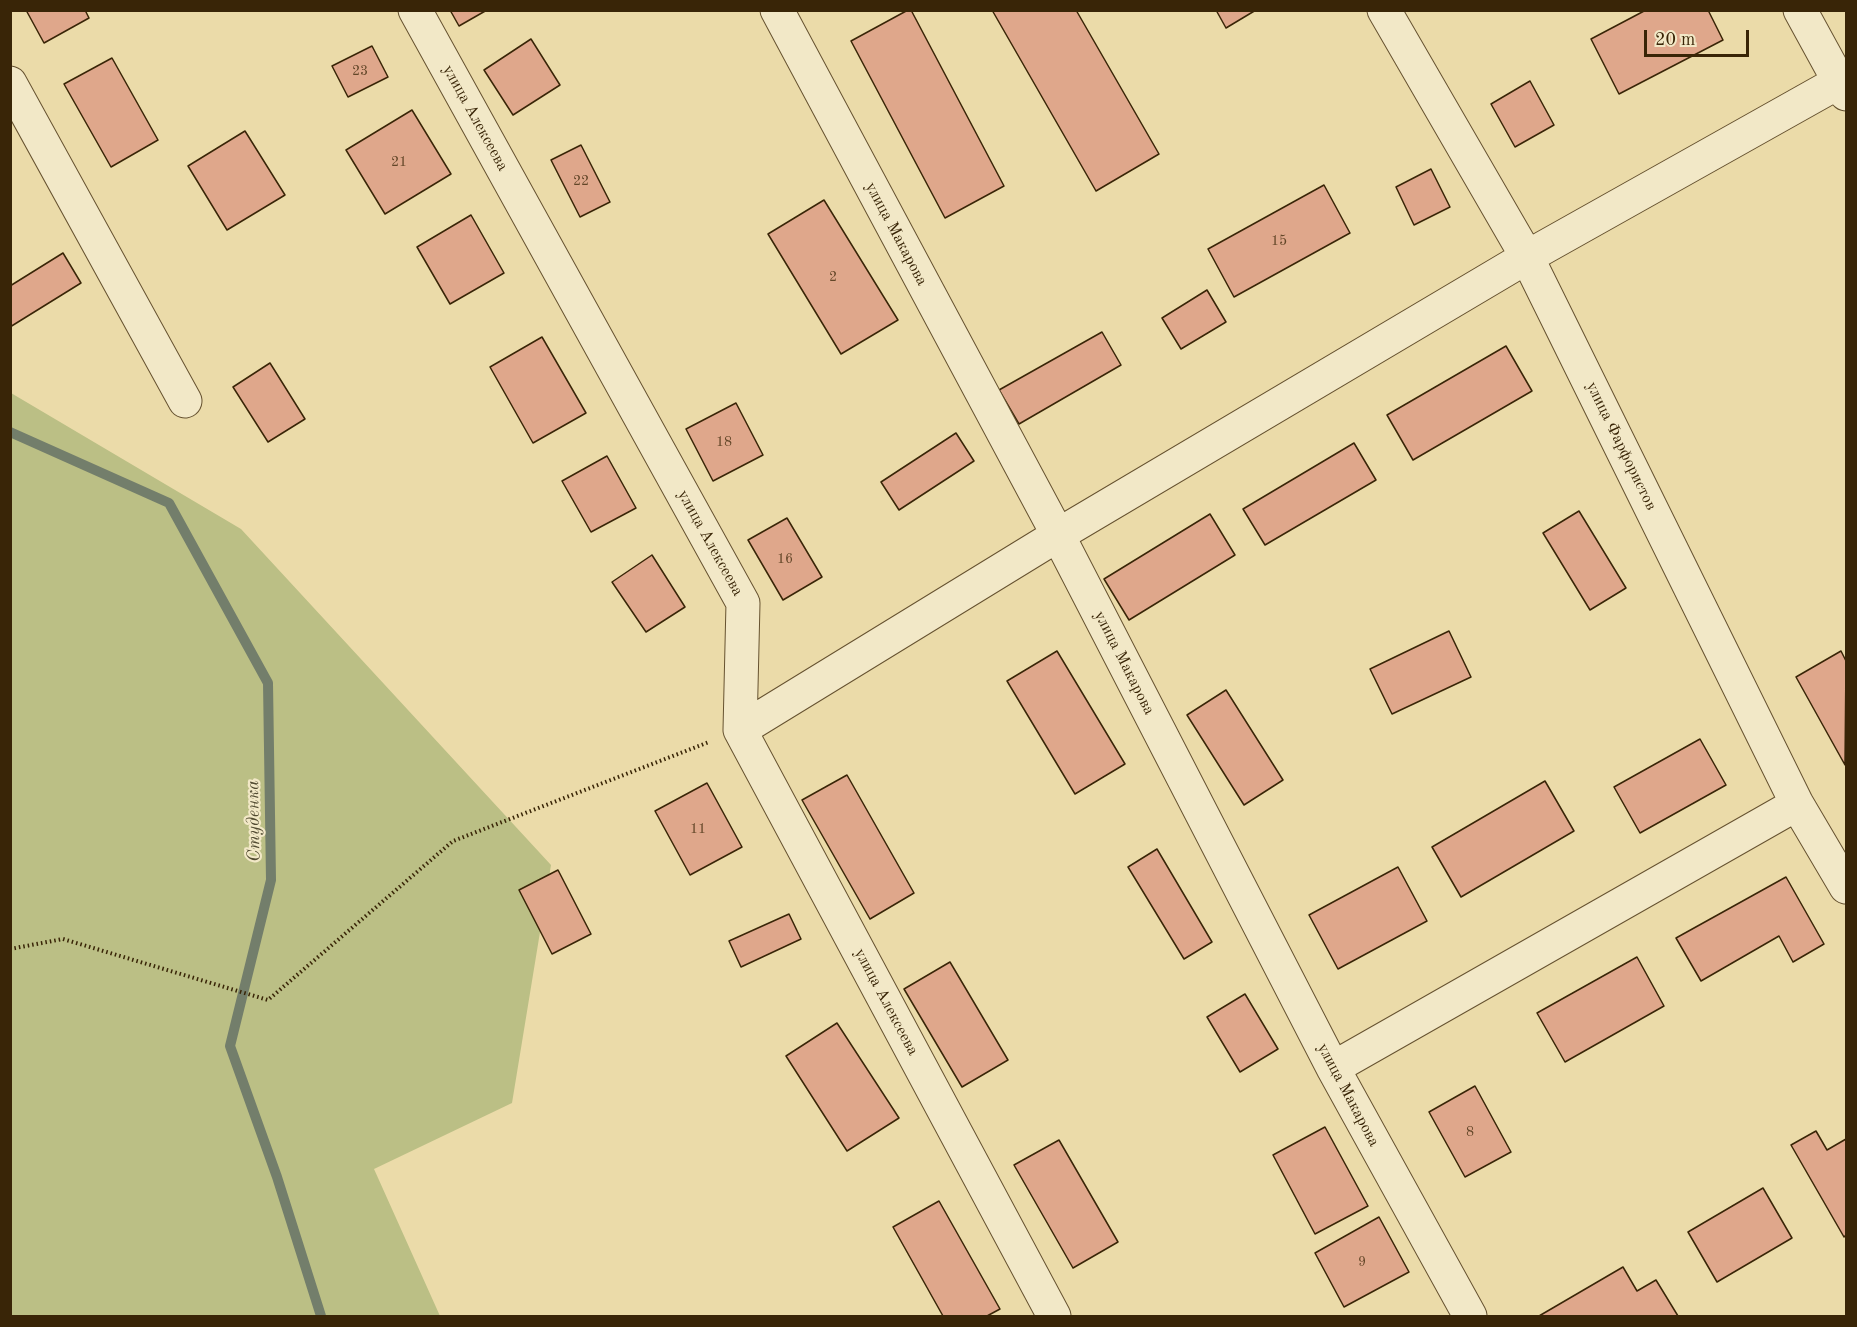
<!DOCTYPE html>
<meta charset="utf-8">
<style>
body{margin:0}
#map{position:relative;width:1857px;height:1327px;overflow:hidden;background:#ebdba9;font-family:"Old Standard TT",serif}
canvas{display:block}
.frame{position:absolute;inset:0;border:12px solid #392507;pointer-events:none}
.scale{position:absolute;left:1644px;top:30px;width:105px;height:27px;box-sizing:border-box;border:3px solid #392507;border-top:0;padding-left:8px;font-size:18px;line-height:21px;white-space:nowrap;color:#392507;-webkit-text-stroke:4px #f2e8c7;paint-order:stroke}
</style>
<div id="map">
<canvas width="1857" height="1327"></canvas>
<div class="frame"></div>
<div class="scale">20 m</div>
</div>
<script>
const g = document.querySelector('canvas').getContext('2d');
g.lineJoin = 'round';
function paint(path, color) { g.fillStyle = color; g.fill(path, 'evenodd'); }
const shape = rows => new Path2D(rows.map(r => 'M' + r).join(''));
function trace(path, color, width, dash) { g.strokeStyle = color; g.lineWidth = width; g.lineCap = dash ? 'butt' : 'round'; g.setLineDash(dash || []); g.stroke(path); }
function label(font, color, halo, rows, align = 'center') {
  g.font = font + ' "Old Standard TT",serif'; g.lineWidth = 4.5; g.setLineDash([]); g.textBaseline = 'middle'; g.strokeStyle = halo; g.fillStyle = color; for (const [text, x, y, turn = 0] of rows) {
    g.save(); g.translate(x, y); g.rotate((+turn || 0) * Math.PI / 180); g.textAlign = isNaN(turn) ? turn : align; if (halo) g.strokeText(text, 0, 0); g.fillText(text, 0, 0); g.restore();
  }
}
const green = shape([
 [11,393,241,529,551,865,512,1103,374,1169,440,1316,11,1316]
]);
const stream = shape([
 [10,432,169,503,268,683,271,880,230,1046,277,1177,321,1316]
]);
const building = shape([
 [26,10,85,10,89,18,44,43,26,10],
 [450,10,487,10,459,26,450,10],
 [908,10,911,10,1004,186,945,218,851,41,908,10],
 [992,10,1076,10,1159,154,1096,191,992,10],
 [1216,10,1256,10,1226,28,1216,10],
 [1646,10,1708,10,1723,40,1619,94,1591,39,1646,10],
 [531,39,560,85,513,115,484,70,531,39],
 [372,46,388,77,348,97,332,66,372,46],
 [112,58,158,140,111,167,64,84,112,58],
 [1530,81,1554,125,1515,147,1491,104,1530,81],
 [412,110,451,174,385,214,346,150,412,110],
 [245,131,285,195,227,230,188,166,245,131],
 [581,145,610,202,580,217,551,160,581,145],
 [1431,169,1450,207,1414,225,1396,187,1431,169],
 [1324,185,1350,233,1234,297,1208,249,1324,185],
 [824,200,898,320,841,354,768,234,824,200],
 [471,215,504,273,450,304,417,247,471,215],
 [63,253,81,283,10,327,10,286,63,253],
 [1207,290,1226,322,1181,349,1162,318,1207,290],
 [1102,332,1121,365,1019,424,999,390,1102,332],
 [542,337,586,413,533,443,490,367,542,337],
 [1506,346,1532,391,1413,460,1387,415,1506,346],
 [270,363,305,419,268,442,233,387,270,363],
 [736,403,763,455,713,481,686,429,736,403],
 [956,433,974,461,899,510,881,482,956,433],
 [1354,443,1376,480,1265,545,1243,509,1354,443],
 [607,456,636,508,591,532,562,481,607,456],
 [1579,511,1626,588,1590,610,1543,533,1579,511],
 [1210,514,1235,555,1129,620,1104,579,1210,514],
 [787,518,822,577,783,600,748,540,787,518],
 [652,555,685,607,646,632,612,582,652,555],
 [1449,631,1471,677,1392,714,1370,669,1449,631],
 [1057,651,1125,764,1075,794,1007,681,1057,651],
 [1841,651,1846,661,1845,765,1796,677,1841,651],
 [1226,690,1283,780,1244,805,1187,715,1226,690],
 [1700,739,1726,785,1640,833,1614,787,1700,739],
 [847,775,914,893,870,919,802,800,847,775],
 [1545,781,1574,831,1461,897,1432,847,1545,781],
 [707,783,742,847,690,875,655,811,707,783],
 [1157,849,1212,942,1184,959,1128,867,1157,849],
 [1398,867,1427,921,1338,969,1309,915,1398,867],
 [558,870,591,934,552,954,519,890,558,870],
 [1786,877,1824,944,1793,962,1779,936,1701,981,1676,938,1786,877],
 [789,914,801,939,741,967,729,941,789,914],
 [1637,957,1664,1006,1565,1062,1537,1013,1637,957],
 [950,962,1008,1060,962,1087,904,989,950,962],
 [1245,994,1278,1049,1240,1072,1207,1017,1245,994],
 [837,1023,899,1118,847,1151,786,1056,837,1023],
 [1475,1086,1511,1152,1465,1177,1429,1112,1475,1086],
 [1325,1127,1368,1206,1315,1234,1273,1155,1325,1127],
 [1816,1131,1827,1150,1846,1139,1846,1235,1844,1237,1791,1145,1816,1131],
 [1059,1140,1118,1242,1073,1268,1014,1165,1059,1140],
 [1763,1188,1792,1238,1717,1282,1688,1232,1763,1188],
 [939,1201,1000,1309,987,1316,943,1316,893,1227,939,1201],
 [1379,1217,1409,1272,1344,1307,1315,1253,1379,1217],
 [1623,1267,1637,1291,1656,1280,1678,1316,1539,1316,1623,1267]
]);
const path = shape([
 [10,949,63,939,268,1000,453,841,709,742]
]);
const minor = shape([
 [415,10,743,603,740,730,1054,1316],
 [777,10,1058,535,1333,1068,1470,1316],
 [1384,10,1527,257,1797,804,1846,887],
 [1800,10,1846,94],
 [10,83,185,401],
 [740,730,1058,535,1527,257,1846,78],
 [1333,1068,1797,804]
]);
const numberNames = [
 ["23",360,71],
 ["21",399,162],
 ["22",581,181],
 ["15",1279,241],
 ["2",833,277],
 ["18",724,442],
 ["16",785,559],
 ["11",698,829],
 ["8",1470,1132],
 ["9",1362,1262]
];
const streetNames = [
 ["улица Алексеева",475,118,61],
 ["улица Макарова",896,234,62],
 ["улица Фарфористов",1621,446,64],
 ["улица Алексеева",710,543,61],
 ["улица Макарова",1124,663,63],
 ["улица Алексеева",886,1002,62],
 ["улица Макарова",1348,1095,62]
];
const waterNames = [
 ["Студенка",254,821,-91]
];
paint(green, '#bbbf85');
trace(stream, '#737e6b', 10);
paint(building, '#dfa78b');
trace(building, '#392507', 1.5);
trace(minor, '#665230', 35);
trace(path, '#392507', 4, [1.5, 3]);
trace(minor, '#f2e8c7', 33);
label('14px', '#624628', null, numberNames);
label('16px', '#392507', '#f2e8c7', streetNames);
label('italic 18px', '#514a31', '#f2e8c7', waterNames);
</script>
